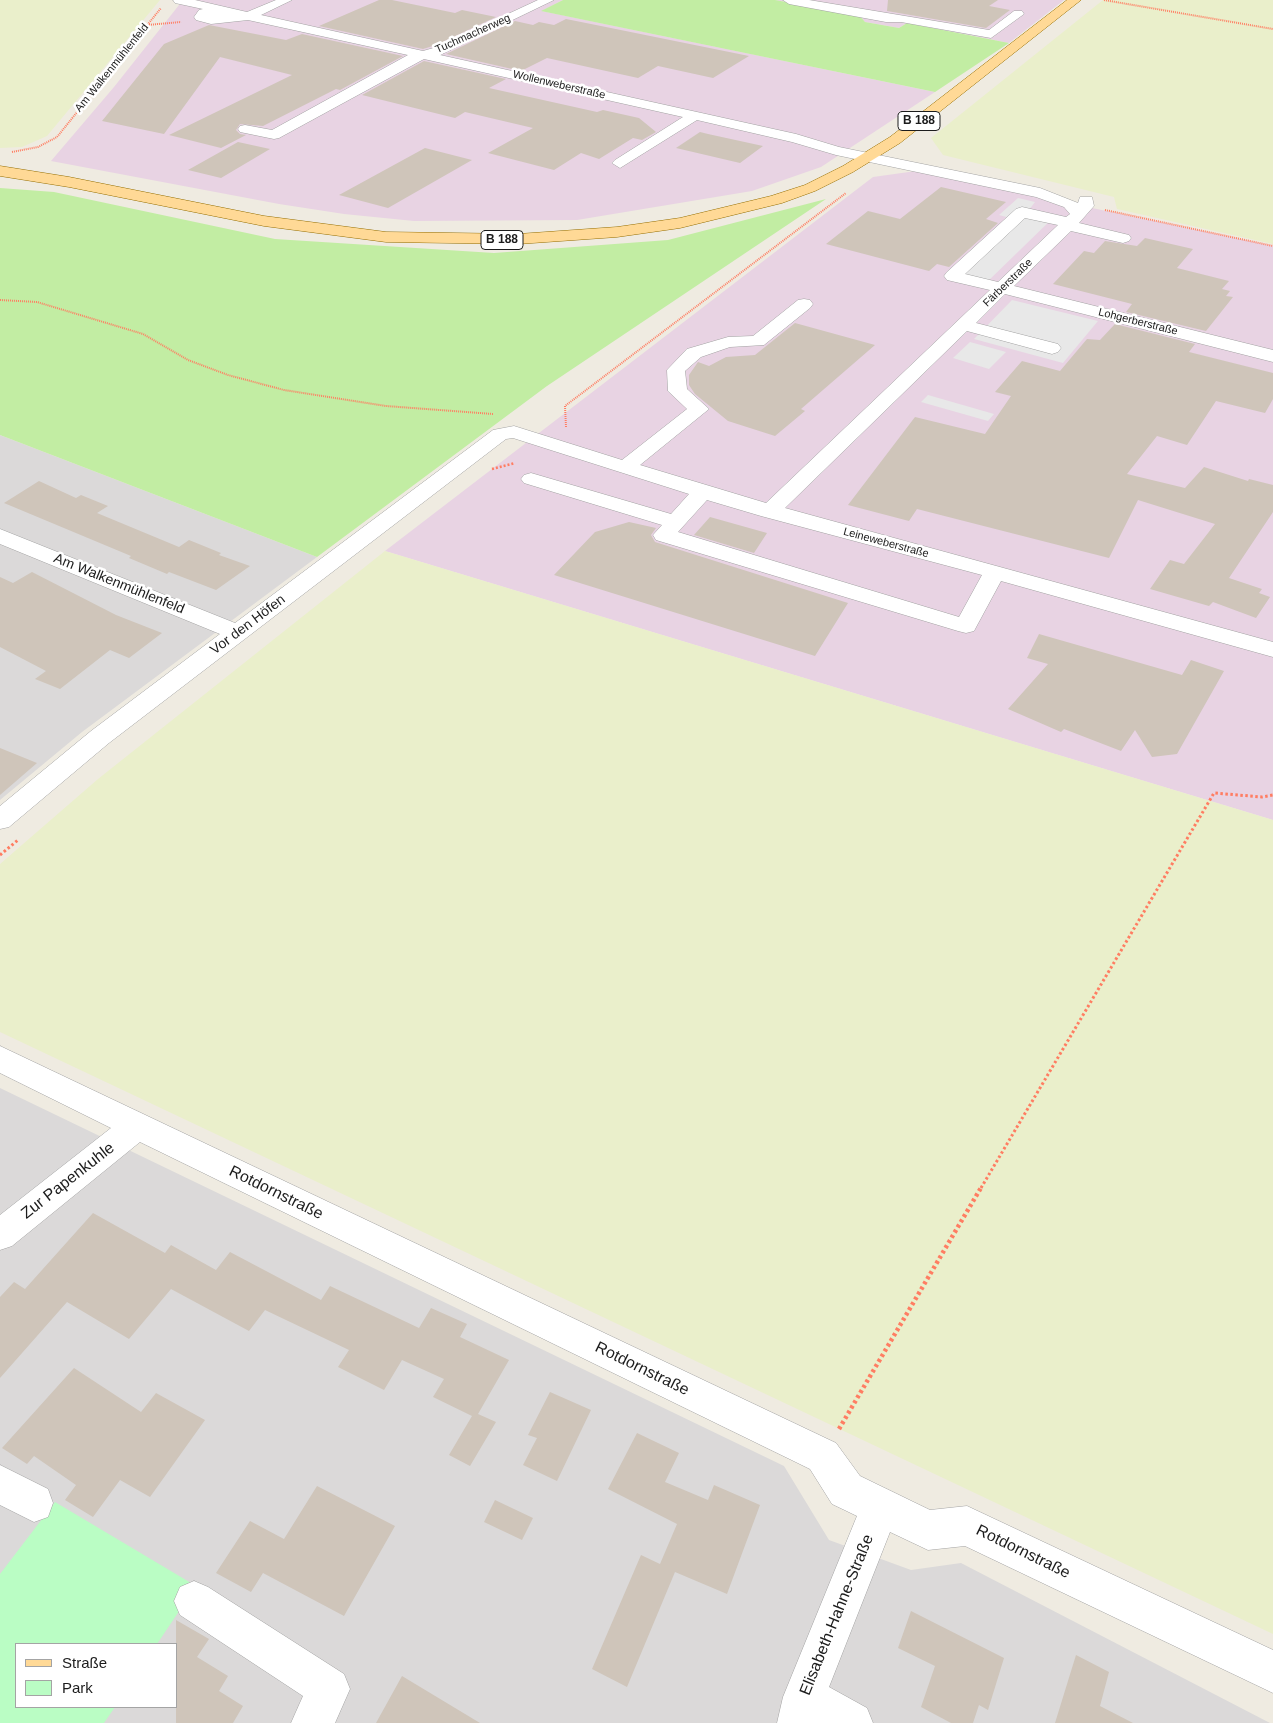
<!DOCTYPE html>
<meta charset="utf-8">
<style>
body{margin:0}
#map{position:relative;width:1273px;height:1723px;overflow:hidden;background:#efebe1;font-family:Helvetica,sans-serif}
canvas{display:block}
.legend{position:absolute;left:15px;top:1643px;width:162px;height:65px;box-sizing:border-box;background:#fff;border:1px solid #a4a4a4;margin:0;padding:6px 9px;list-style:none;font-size:15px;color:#1c1c1c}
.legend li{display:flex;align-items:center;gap:10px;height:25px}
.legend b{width:25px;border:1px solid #a4a4a4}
</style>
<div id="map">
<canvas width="1273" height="1723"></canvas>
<ul class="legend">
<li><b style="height:6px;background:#ffd996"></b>Straße</li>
<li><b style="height:14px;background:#bafdc4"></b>Park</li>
</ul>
</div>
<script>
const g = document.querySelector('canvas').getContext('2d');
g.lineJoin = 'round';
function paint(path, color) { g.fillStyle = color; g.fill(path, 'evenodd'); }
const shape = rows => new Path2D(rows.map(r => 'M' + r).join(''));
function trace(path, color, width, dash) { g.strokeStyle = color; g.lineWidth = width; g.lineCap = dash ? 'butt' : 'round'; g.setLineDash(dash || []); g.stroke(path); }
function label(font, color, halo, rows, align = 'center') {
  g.font = font + ' Helvetica,sans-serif'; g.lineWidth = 5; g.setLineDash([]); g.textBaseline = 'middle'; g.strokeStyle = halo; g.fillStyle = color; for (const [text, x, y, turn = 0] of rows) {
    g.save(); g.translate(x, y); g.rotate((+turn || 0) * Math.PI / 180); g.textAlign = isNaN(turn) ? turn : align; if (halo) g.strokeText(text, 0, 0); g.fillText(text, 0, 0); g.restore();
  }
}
const residential = shape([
 [0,435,317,557,82,732,0,800],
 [0,1088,784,1466,829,1540,911,1570,961,1563,1270,1723,0,1723],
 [16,1644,176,1644,176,1707,16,1707]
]);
const industrial = shape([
 [183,0,563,0,542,11,935,92,821,167,752,191,577,220,414,221,344,214,279,204,51,161,114,87],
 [775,0,1064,0,1009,43,907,23,899,28,865,22,859,15],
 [916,171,1273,246,1273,820,385,551,873,177]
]);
const farmland = shape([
 [0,0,160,0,47,136,22,147,0,148],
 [1103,0,1273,0,1273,244,1117,209,1114,197,943,155,931,138],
 [385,551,1273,820,1273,1634,0,1032,0,864,98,779]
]);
const grass = shape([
 [563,0,775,0,859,15,865,22,899,28,907,23,1009,43,935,92,541,11],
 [0,188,54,192,275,239,494,253,668,240,826,199,547,386,317,557,0,435]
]);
const park = shape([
 [55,1502,196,1586,157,1644,16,1644,16,1707,115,1707,104,1723,0,1723,0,1574]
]);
const parking = shape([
 [1018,198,1035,202,1029,210,1055,216,985,284,947,275,1010,218,999,215],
 [1012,300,1098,321,1063,363,974,339],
 [970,342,1006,352,989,369,953,358],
 [928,395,994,414,988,421,921,402]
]);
const building = shape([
 [379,0,392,0,455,13,462,10,496,17,436,45,423,49,319,26],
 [888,0,998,0,989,6,1010,10,986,28,887,11],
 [566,19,596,25,749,56,713,78,658,66,638,78,547,58,521,71,446,54,515,21,533,25,539,22,554,25],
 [209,25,286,40,302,34,403,56,340,90,336,89,263,126,240,124,236,130,240,134,246,135,221,148,169,135,292,75,220,57,164,134,102,121,164,44],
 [424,61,506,79,489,88,597,112,603,110,639,118,656,132,642,140,633,138,599,159,581,153,554,170,488,153,533,128,465,112,455,118,362,95],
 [700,132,708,134,763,146,740,163,676,148],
 [238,142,270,149,221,178,188,170],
 [425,148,472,160,388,208,339,195],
 [941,187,1006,202,986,219,998,223,949,267,937,264,929,271,826,244,868,211,900,219],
 [1145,238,1193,249,1177,268,1229,281,1222,289,1230,291,1226,296,1233,297,1206,331,1126,312,1132,304,1053,284,1084,251,1094,253,1105,241,1137,246],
 [795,323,875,345,801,409,805,411,775,436,728,421,695,394,689,385,689,375,698,362,709,366,726,357,755,355],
 [1115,324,1195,344,1189,352,1273,373,1273,399,1265,413,1216,401,1187,445,1157,436,1127,474,1185,488,1204,467,1248,481,1249,479,1273,485,1273,512,1229,578,1262,589,1259,593,1270,597,1256,618,1213,602,1209,606,1150,589,1170,560,1184,564,1215,524,1138,500,1109,558,917,509,909,521,848,505,915,417,985,434,1011,396,995,392,1022,361,1060,371,1087,339,1100,340],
 [39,481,76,498,81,495,108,506,97,513,179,547,189,540,221,553,219,555,250,566,216,590,169,572,167,574,129,558,131,556,4,503],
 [710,517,767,533,754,553,694,535],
 [629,522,656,528,651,535,655,542,848,603,815,656,554,575,595,532],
 [32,572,116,615,162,633,129,658,110,650,60,689,35,679,46,671,0,647,0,577,13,583],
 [1039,634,1182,675,1191,660,1224,671,1177,754,1152,757,1135,730,1121,751,1064,729,1061,732,1008,709,1048,664,1027,658],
 [0,748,37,763,0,795],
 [93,1213,165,1253,171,1245,216,1270,230,1252,321,1300,330,1286,419,1328,431,1308,467,1324,460,1337,509,1360,478,1414,496,1422,470,1466,449,1455,472,1416,433,1397,444,1379,402,1360,384,1390,338,1367,349,1350,265,1310,249,1331,171,1289,129,1339,67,1302,0,1378,0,1297,14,1282,25,1289],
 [74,1368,141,1412,156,1393,205,1420,150,1497,120,1480,93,1517,65,1500,76,1485,34,1456,27,1464,2,1448],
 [550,1392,591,1410,557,1481,523,1465,537,1438,528,1435],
 [637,1433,679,1453,665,1482,708,1500,714,1485,760,1505,727,1594,675,1572,627,1687,592,1669,641,1555,660,1564,677,1524,608,1489],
 [317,1486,395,1526,344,1616,263,1573,251,1592,216,1573,250,1521,284,1539],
 [495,1500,533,1518,522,1540,484,1522],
 [911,1611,1004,1658,988,1710,979,1705,973,1723,951,1723,921,1707,935,1666,898,1648],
 [176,1620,209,1639,197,1657,228,1676,219,1691,243,1706,233,1723,176,1723],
 [1076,1655,1109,1672,1100,1706,1133,1723,1055,1723],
 [402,1676,480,1723,376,1723]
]);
const pathFar3 = shape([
 [1104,0,1273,29],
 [147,25,181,22],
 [12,152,38,147,57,137,161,8],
 [1105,210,1273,246],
 [0,300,37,302,143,334,188,360,228,375,284,390,386,406,493,414],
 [566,427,565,406,846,193]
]);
const pathFar2 = shape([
 [492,469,515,463]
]);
const pathFar1 = shape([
 [0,855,18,840],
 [981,1188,1214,793,1262,797,1273,795]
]);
const path = shape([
 [839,1429,982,1186]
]);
const minor = shape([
 [173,0,195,0,247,12,276,0,292,0,261,15,423,51,437,47,538,0,554,0,440,55,796,134,839,147,1040,188,1078,203,1080,197,1092,197,1094,206,1079,223,1129,235,1131,238,1129,241,1123,243,1071,231,1014,286,1273,350,1273,362,1005,294,976,323,1058,344,1061,348,1058,352,1052,354,967,331,785,508,1273,642,1273,657,1001,581,974,631,966,633,958,631,656,540,653,535,662,525,524,483,521,479,524,475,531,473,671,514,689,494,513,438,506,439,109,743,9,827,0,829,0,806,91,731,220,634,0,544,0,529,235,623,493,430,514,426,622,460,687,409,668,391,667,370,687,349,728,337,753,336,798,300,804,299,810,300,813,304,810,308,764,345,730,347,701,357,685,371,687,389,709,409,640,465,766,503,990,290,947,280,944,276,947,272,1016,209,1022,207,1066,217,1070,214,1064,207,1036,197,836,155,792,142,697,120,620,168,612,163,615,160,683,117,424,59,279,138,274,139,245,133,240,132,238,129,240,126,245,125,272,130,408,55,248,20,211,24,196,20,194,17,199,10,203,9,175,3,173,0],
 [1025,218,1058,225,998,282,965,274,1025,218],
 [707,500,761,516,982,575,959,617,678,532,707,500],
 [783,0,809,0,989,30,1014,11,1022,11,1024,14,991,38,901,22,886,22,789,4,783,0],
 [0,1046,836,1443,860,1476,930,1510,967,1506,1273,1650,1273,1693,965,1546,928,1550,890,1532,829,1687,867,1708,873,1723,777,1723,783,1697,857,1516,832,1504,810,1469,140,1142,12,1246,0,1250,0,1215,111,1128,0,1073,0,1046],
 [0,1465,48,1489,53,1503,48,1517,34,1522,0,1505,0,1465],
 [194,1581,208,1587,344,1674,350,1689,335,1723,291,1723,303,1696,180,1615,174,1601,180,1587,194,1581]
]);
const major = shape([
 [1067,0,1081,0,900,143,853,172,815,191,782,203,680,228,617,237,518,244,386,242,264,226,69,187,0,176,0,166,69,177,264,216,386,232,518,234,617,227,680,218,771,196,805,185,843,166,890,137,1067,0]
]);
const farStreetnames = [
 ["Tuchmacherweg",473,34,-24],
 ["Am Walkenmühlenfeld",112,68,-51],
 ["Wollenweberstraße",559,85,13],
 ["Färberstraße",1008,283,-44],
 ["Lohgerberstraße",1138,322,14],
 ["Leineweberstraße",886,543,15]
];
const shields = [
 [919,121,42],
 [502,240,42]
];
const shieldNames = [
 ["B 188",919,121],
 ["B 188",502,240]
];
const streetNames = [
 ["Am Walkenmühlenfeld",119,584,22],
 ["Vor den Höfen",248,625,-37]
];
const nearStreetnames = [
 ["Zur Papenkuhle",68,1181,-38],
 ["Rotdornstraße",276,1193,26],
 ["Rotdornstraße",642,1369,26],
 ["Rotdornstraße",1023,1552,26],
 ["Elisabeth-Hahne-Straße",837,1615,-68]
];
paint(residential, '#dbd9d9');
paint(industrial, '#e8d3e3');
paint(farmland, '#eaefcb');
paint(grass, '#c2eda3');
paint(park, '#bafdc4');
paint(parking, '#e8e8e8');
paint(building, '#cfc5ba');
trace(minor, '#a3a3a3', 1);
trace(major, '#956e00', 1);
trace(pathFar3, '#ff7d62', 2, [1, 1]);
trace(pathFar2, '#ff7d62', 2.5, [2, 2]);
trace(pathFar1, '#ff7d62', 3, [2.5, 2.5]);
trace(path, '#ff7d62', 4.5, [3, 3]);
paint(minor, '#fff');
paint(major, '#ffd996');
label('11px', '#1c1c1c', '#fff', farStreetnames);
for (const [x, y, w] of shields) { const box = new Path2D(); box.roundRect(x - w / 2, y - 9.5, w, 19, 4); g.fillStyle = '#fff'; g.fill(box); trace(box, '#1c1c1c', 1); }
label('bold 12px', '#1c1c1c', null, shieldNames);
label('14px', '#1c1c1c', '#fff', streetNames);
label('16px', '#1c1c1c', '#fff', nearStreetnames);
</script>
